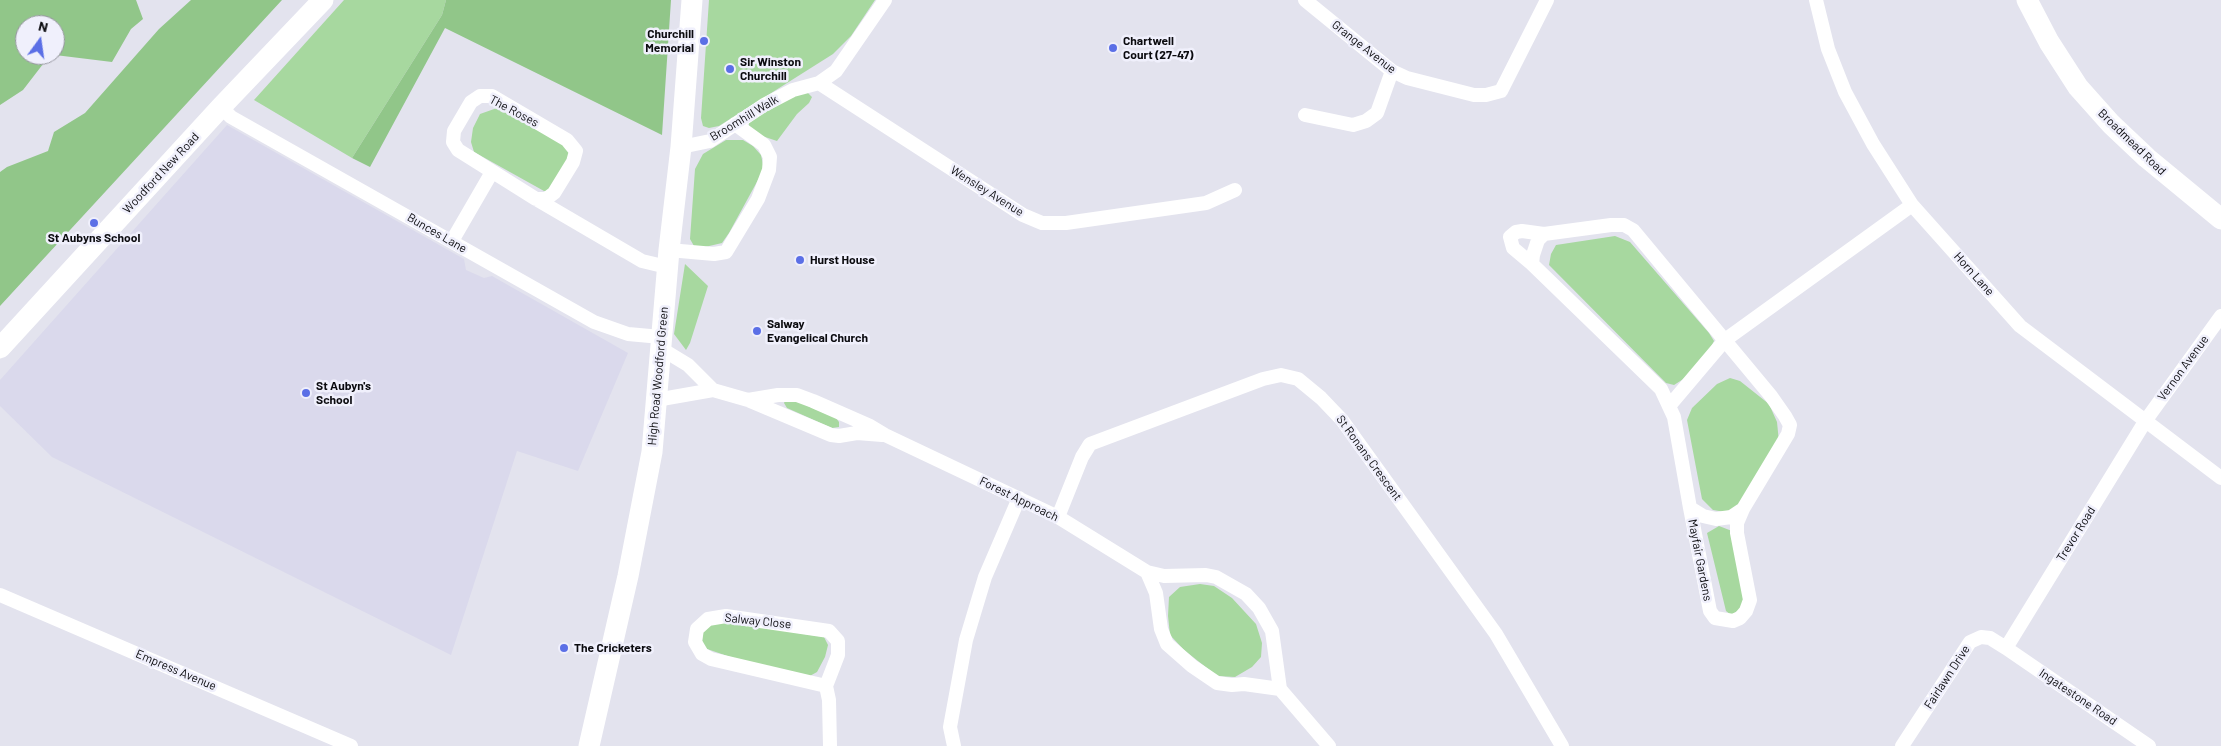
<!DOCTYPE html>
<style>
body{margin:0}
#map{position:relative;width:2221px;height:746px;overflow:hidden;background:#e3e3ee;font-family:Barlow,sans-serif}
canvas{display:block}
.north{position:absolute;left:15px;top:15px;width:50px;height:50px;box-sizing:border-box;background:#f0f0fc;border:1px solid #94949d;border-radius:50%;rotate:14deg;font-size:14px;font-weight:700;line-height:20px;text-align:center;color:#0b0b0f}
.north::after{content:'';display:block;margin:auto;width:18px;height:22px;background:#5b6fe6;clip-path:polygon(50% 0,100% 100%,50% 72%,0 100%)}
</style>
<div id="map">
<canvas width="2221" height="746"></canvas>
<div class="north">N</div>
</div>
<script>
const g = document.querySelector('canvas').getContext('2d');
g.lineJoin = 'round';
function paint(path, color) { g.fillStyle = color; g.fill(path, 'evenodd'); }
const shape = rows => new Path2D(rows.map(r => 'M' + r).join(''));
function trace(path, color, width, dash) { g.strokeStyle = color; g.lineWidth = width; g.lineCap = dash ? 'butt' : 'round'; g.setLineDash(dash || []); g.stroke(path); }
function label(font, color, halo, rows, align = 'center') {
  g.font = font + ' Barlow,sans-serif'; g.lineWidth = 5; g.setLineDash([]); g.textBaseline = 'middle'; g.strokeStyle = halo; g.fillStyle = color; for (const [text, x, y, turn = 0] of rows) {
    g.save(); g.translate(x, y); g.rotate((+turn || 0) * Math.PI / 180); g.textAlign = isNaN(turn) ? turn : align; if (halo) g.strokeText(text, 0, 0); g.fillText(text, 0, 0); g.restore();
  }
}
const built = shape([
 [227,125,464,259,466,270,484,278,492,276,628,353,578,471,517,451,451,655,52,457,0,406,0,380]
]);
const green = shape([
 [344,0,446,0,442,15,352,158,254,100],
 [709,0,875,0,851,36,833,54,719,126,709,128,703,126,701,118],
 [807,92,812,97,809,103,797,114,777,141,762,136,749,129,749,120,791,95],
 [497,108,561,143,569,151,572,160,551,191,544,191,474,152,471,142,473,128,480,114],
 [726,140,743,140,753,146,761,155,764,169,729,233,722,243,705,247,694,246,690,239,695,169,703,154],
 [1615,236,1630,242,1709,333,1714,341,1709,351,1685,378,1674,385,1666,383,1549,265,1551,254,1556,245],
 [685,264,708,286,690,343,686,350,674,334],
 [1730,378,1740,381,1769,404,1777,422,1779,442,1736,508,1725,512,1713,510,1702,499,1687,420,1692,408,1717,384],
 [786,399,794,400,836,418,839,422,839,427,832,428,787,408,784,403],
 [1719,526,1732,531,1746,600,1744,607,1731,615,1726,611,1707,533],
 [1200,584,1214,586,1232,598,1256,624,1262,643,1261,657,1252,667,1235,677,1217,676,1184,650,1170,635,1168,616,1169,597,1180,587],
 [714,620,824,637,828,645,825,657,817,672,808,677,748,663,707,649,702,644,703,624]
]);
const forest = shape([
 [0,0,136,0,143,19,131,29,112,62,55,55,55,25,25,25,25,55,50,55,23,90,0,105],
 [191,0,282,0,0,306,0,172,7,167,48,151,54,132,85,113,159,29],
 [446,0,671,0,662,135,445,28,370,167,352,158,442,15]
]);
const street = shape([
 [1305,0,1392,71,1407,78,1474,95,1486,95,1501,91,1547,0],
 [1816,0,1828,49,1845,92,1873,144,1912,205,2020,326,2221,478],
 [819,83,1023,215,1042,223,1066,223,1206,203,1235,190],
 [221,107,231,117,594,322,628,334,661,337],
 [1305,115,1353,125,1366,121,1377,113,1392,71],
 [681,147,710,141,764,105,793,90,819,83,836,71,885,0],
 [536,199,546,199,554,193,573,162,576,151,567,140,492,96,480,96,471,102,454,131,453,142,458,150,536,199,642,261,667,267],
 [1611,225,1624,225,1633,230,1771,396,1785,416,1790,425,1788,434,1743,509,1731,517,1716,519,1703,516,1690,508,1674,417,1661,389,1532,264,1533,255,1538,240,1544,234,1611,225],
 [452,241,492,172],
 [669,250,714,254,726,252,758,199,769,170,770,157,764,145,735,124],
 [1532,264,1513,248,1510,237,1516,232,1522,231,1544,234],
 [660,348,688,365,713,390],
 [656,400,713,390,748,400,831,435,839,436,857,433,882,435],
 [748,400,778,395,797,395,813,401,870,426,885,435,1058,517,1147,572,1164,576,1206,575,1216,577,1246,594,1259,608,1272,631,1280,689,1329,746],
 [1670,405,1725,340,1912,205],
 [1690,508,1710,611,1715,618,1733,621,1740,618,1746,611,1750,600,1737,533,1737,523,1743,509],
 [1058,517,1082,457,1090,444,1263,379,1281,375,1298,379,1321,398,1342,420,1496,634,1562,746],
 [1147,572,1156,593,1161,629,1167,644,1192,666,1217,683,1232,685,1244,684,1280,689],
 [0,595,351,746],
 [2006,648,2146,420,2221,316],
 [826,686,711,659,702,654,695,642,697,629,708,619,726,616,829,631,838,641,838,655,826,686,829,700,830,746],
 [954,746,950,727,966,640,985,577,1019,498],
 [1902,746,1970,642,1981,637,1990,638,2006,648,2149,746]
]);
const primary = shape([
 [2027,0,2049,42,2078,87,2111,124,2147,158,2221,219],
 [0,348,221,107,323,0],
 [589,746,628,576,652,452,669,250,681,147,692,0]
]);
const markers = [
 [704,41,5,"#5b6fe6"],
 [1113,48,5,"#5b6fe6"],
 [730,69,5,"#5b6fe6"],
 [94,223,5,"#5b6fe6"],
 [800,260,5,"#5b6fe6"],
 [757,331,5,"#5b6fe6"],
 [306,393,5,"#5b6fe6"],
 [564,648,5,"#5b6fe6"]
];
const poiNames = [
 ["Churchill",694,34,"right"],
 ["Memorial",694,48,"right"],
 ["Chartwell",1123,41],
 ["Court (27-47)",1123,55],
 ["Sir Winston",740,62],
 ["Churchill",740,76],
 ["St Aubyns School",94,238,"center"],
 ["Hurst House",810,260],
 ["Salway",767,324],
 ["Evangelical Church",767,338],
 ["St Aubyn's",316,386],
 ["School",316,400],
 ["The Cricketers",574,648]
];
const streetNames = [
 ["Grange Avenue",1364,47,38],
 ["The Roses",514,111,28],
 ["Broomhill Walk",744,118,-31],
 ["Broadmead Road",2132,142,44],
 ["Woodford New Road",161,173,-47],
 ["Wensley Avenue",987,191,32],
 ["Bunces Lane",437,233,30],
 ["Horn Lane",1974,274,48],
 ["Vernon Avenue",2183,368,-54],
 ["High Road Woodford Green",658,376,-85],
 ["St Ronans Crescent",1369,458,54],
 ["Forest Approach",1019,499,26],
 ["Trevor Road",2076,534,-58],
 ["Mayfair Gardens",1700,560,79],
 ["Salway Close",758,621,6],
 ["Empress Avenue",176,670,23],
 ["Fairlawn Drive",1947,677,-57],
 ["Ingatestone Road",2078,697,34]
];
paint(built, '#dad9ec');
paint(green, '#a7d89f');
paint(forest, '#91c689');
trace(street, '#fff', 14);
trace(primary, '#fff', 21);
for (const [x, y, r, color] of markers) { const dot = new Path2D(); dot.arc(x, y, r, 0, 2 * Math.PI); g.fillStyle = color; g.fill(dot); trace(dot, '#f0f0fc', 2); }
label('bold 12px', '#0b0b0f', '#f0f0fc', poiNames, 'left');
label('12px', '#0b0b0f', '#f0f0fc', streetNames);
</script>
